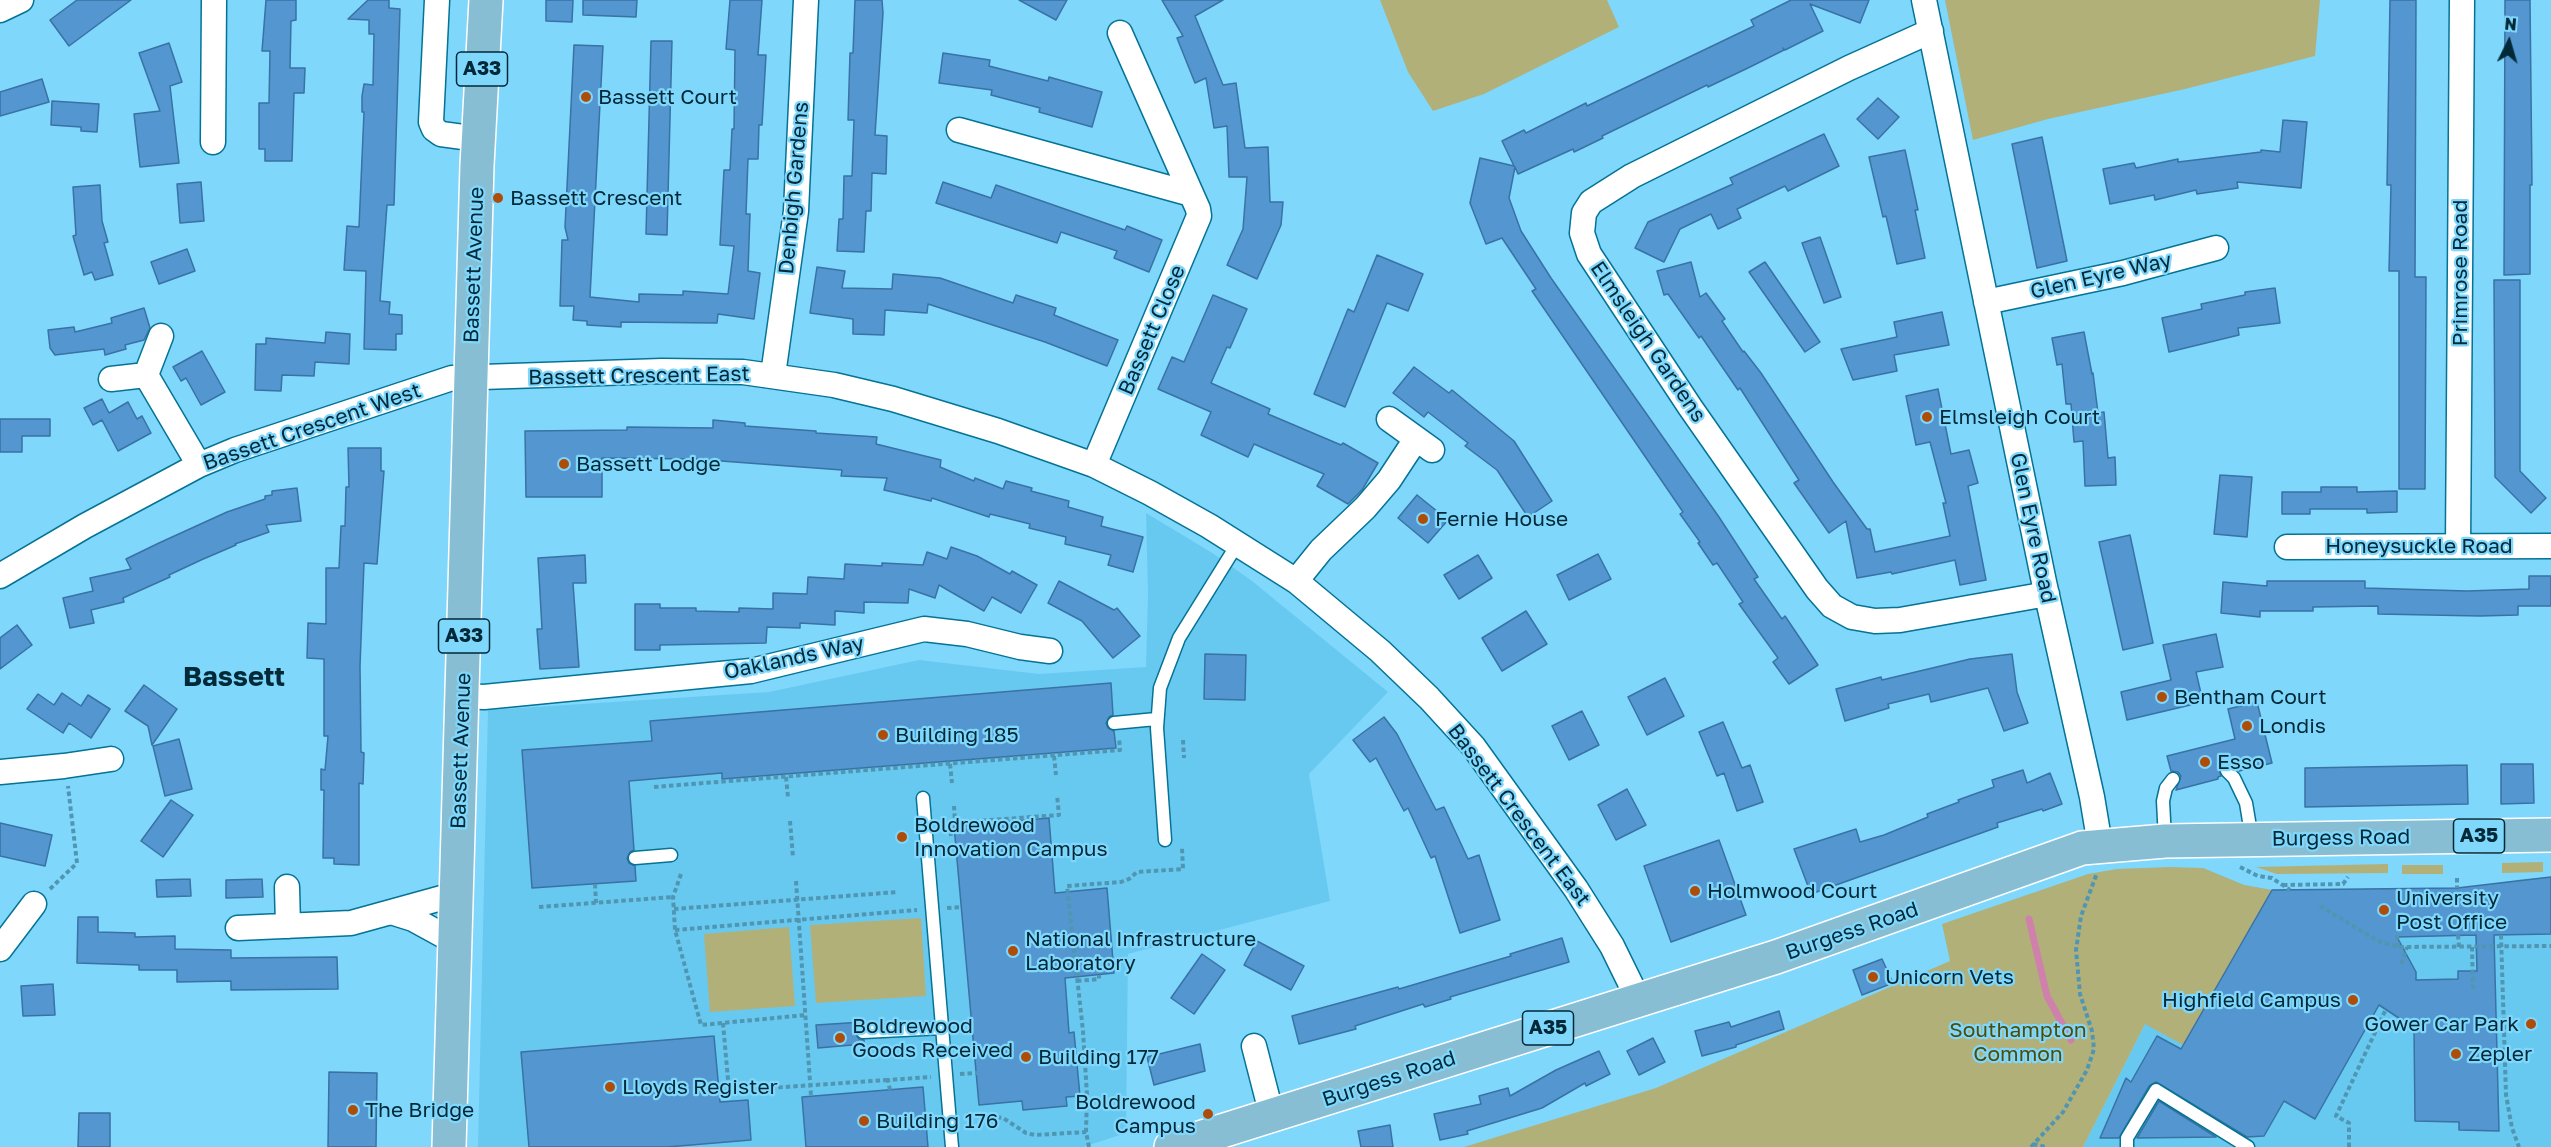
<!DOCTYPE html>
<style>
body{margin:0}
#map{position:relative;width:2551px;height:1147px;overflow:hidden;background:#7fd7fc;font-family:"Golos Text",sans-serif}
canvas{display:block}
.north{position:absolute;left:2479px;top:12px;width:60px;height:60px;-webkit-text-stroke:4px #7fd7fc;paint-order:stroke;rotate:5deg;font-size:16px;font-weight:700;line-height:24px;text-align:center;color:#012937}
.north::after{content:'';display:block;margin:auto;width:21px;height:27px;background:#012937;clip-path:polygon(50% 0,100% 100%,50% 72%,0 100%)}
</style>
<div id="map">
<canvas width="2551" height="1147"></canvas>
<div class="north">N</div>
</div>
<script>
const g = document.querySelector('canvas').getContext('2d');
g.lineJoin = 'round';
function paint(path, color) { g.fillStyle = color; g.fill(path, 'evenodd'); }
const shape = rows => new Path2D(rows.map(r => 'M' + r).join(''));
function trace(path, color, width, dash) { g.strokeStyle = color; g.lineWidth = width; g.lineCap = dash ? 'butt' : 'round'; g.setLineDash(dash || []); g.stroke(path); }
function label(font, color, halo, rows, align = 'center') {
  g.font = font + ' "Golos Text",sans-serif'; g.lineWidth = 4.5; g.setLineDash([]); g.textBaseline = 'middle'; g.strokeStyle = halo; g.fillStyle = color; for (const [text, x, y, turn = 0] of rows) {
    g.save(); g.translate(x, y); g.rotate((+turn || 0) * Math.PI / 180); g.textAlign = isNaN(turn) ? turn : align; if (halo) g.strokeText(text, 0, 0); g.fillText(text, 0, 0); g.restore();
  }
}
const built = shape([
 [1146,513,1214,554,1252,581,1388,692,1309,774,1330,901,1128,954,1126,1133,1083,1147,478,1147,488,710,769,692,919,660,1039,674,1146,667,1148,593],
 [2203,868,2244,885,2271,890,2463,888,2522,879,2551,877,2551,1147,2083,1147,2145,1024]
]);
const green = shape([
 [1380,0,1607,0,1619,27,1484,94,1433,111,1408,72],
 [1945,0,2320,0,2315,56,2185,89,2048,119,1973,140],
 [2543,862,2543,872,2502,873,2502,863],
 [2388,864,2388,873,2277,874,2256,867],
 [2402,865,2443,865,2443,874,2402,874],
 [2169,867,2203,868,2244,885,2272,890,2183,1045,2145,1024,2083,1147,1464,1147,1656,1088,1950,961,1942,924,2088,874,2117,869],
 [921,918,926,996,816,1003,810,925],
 [789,927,795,1006,710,1012,704,934]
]);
const stream = shape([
 [2029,919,2047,996,2071,1040]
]);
const building = shape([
 [77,0,131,0,69,46,50,20,77,0],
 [266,0,296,0,296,20,291,21,290,68,305,68,304,93,294,93,292,161,265,161,265,149,259,149,259,103,269,103,270,51,262,51,266,0],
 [368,0,389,0,389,8,400,9,394,205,387,205,380,301,390,302,389,314,402,315,402,334,396,334,396,350,364,349,366,271,344,270,347,226,359,227,364,112,362,112,362,96,364,84,373,85,374,34,369,34,369,20,348,19,368,0],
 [546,0,573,0,572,22,546,21,546,0],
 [583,0,637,0,636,17,583,15,583,0],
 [730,0,762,0,758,55,766,55,762,125,759,125,758,159,748,159,746,214,750,214,748,271,760,273,754,319,718,314,717,323,621,322,621,327,587,325,587,321,573,320,574,306,560,306,562,240,568,240,565,227,574,45,603,46,590,297,639,302,639,294,683,295,683,291,728,294,734,246,720,245,724,170,730,170,732,129,734,129,735,50,726,49,730,0],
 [855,0,882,0,883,13,875,135,887,136,886,174,872,173,871,211,866,211,864,252,837,251,839,219,843,219,844,176,852,176,854,120,848,120,850,53,853,53,855,0],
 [1019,0,1067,0,1056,20,1019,0],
 [1162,0,1223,0,1195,16,1223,85,1236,83,1245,148,1268,147,1270,202,1283,202,1281,225,1257,279,1227,265,1243,229,1247,177,1229,177,1227,126,1214,128,1206,78,1195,83,1177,38,1183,36,1162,0],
 [1791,0,1869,0,1860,23,1810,4,1823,31,1785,50,1783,48,1784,50,1750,67,1708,87,1707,85,1602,136,1603,138,1574,152,1573,149,1518,174,1515,167,1509,198,1521,231,1551,278,1719,517,1758,577,1754,579,1782,619,1785,616,1818,665,1789,684,1773,662,1778,658,1739,604,1743,602,1717,563,1713,565,1698,543,1700,542,1680,514,1683,512,1532,291,1536,289,1502,238,1486,244,1470,203,1480,158,1514,166,1502,141,1524,130,1526,133,1586,103,1587,106,1754,26,1751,20,1791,0],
 [2390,0,2416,0,2415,277,2426,277,2425,489,2399,489,2399,271,2389,271,2391,185,2387,185,2390,0],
 [2505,0,2530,0,2532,185,2530,185,2530,274,2504,275,2505,0],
 [651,41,672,41,667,235,646,234,651,41],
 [169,43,182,82,170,86,179,163,140,167,134,114,160,111,139,53,169,43],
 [943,53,990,60,989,66,1048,81,1049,77,1102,92,1092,127,1039,112,1040,108,991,95,992,90,939,83,943,53],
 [42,79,49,102,0,116,0,92,42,79],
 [1878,98,1899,117,1878,139,1857,119,1878,98],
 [52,101,99,104,97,132,81,131,81,127,51,125,52,101],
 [2283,120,2307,122,2301,188,2237,182,2238,188,2197,194,2196,190,2155,200,2154,195,2110,204,2103,169,2134,163,2136,168,2178,159,2178,162,2261,152,2261,150,2280,152,2283,120],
 [1824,134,1839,166,1788,191,1785,186,1737,209,1741,218,1718,229,1711,214,1680,229,1664,262,1635,248,1648,222,1733,184,1730,178,1824,134],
 [2042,137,2067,261,2037,268,2012,144,2042,137],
 [1905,150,1918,210,1915,210,1925,258,1897,264,1886,216,1883,217,1869,157,1905,150],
 [201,182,204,221,180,223,177,184,201,182],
 [943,182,991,198,996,185,1125,230,1127,226,1162,240,1149,272,1114,258,1117,251,1061,232,1057,243,936,203,943,182],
 [100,185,102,221,108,242,104,243,113,275,95,280,92,272,84,275,73,236,76,235,73,187,100,185],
 [1820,237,1841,297,1824,303,1802,243,1820,237],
 [187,249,195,271,159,284,151,262,187,249],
 [1377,255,1423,274,1408,311,1387,303,1345,407,1314,394,1348,309,1354,312,1377,255],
 [1691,262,1700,297,1706,293,1725,319,1722,321,1743,352,1744,351,1761,373,1833,482,1867,529,1870,529,1875,552,1950,536,1943,503,1946,503,1930,442,1916,445,1906,396,1938,389,1951,454,1969,450,1978,483,1968,486,1986,580,1960,585,1955,560,1892,574,1891,572,1857,578,1846,521,1829,533,1794,483,1799,480,1740,388,1738,390,1701,336,1699,338,1668,294,1664,295,1657,271,1691,262],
 [1765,262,1820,342,1805,352,1749,272,1765,262],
 [817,267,845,271,842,288,892,289,893,274,940,278,1013,303,1016,295,1056,308,1054,315,1118,340,1107,366,1045,342,928,304,927,313,885,310,884,335,853,334,853,319,810,313,817,267],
 [2494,280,2520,280,2520,471,2546,498,2531,513,2495,477,2494,280],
 [2275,288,2280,323,2238,328,2239,335,2169,352,2162,318,2202,309,2201,304,2245,295,2245,292,2275,288],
 [1213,295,1247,309,1230,348,1227,347,1211,383,1270,409,1268,414,1341,445,1343,443,1378,463,1362,490,1348,504,1317,486,1324,474,1254,444,1248,457,1201,435,1211,412,1158,389,1172,357,1184,362,1213,295],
 [144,308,150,328,144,340,125,345,126,349,105,355,104,349,55,355,50,348,48,330,74,327,75,332,112,323,111,318,144,308],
 [1942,312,1949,345,1894,355,1897,371,1853,380,1841,349,1897,337,1894,322,1942,312],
 [326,332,350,334,349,364,315,362,314,376,282,375,281,391,255,390,256,344,266,344,266,338,325,343,326,332],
 [2084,332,2092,374,2093,373,2098,413,2104,412,2108,458,2115,457,2116,485,2085,486,2083,441,2074,442,2071,404,2066,404,2062,364,2057,365,2052,338,2084,332],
 [202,351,225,392,201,405,186,378,181,381,173,367,202,351],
 [1414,367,1449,393,1452,390,1514,441,1552,501,1528,517,1497,470,1465,446,1468,443,1428,412,1424,417,1393,393,1414,367],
 [102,399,109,413,128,402,137,419,142,416,151,433,118,451,102,420,93,425,84,408,102,399],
 [0,419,50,419,50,436,22,436,22,452,0,452,0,419],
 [713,420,745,423,745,426,816,431,816,433,877,437,876,444,941,460,940,467,974,481,975,478,1003,489,1006,481,1032,488,1031,491,1069,501,1068,507,1103,517,1101,526,1143,537,1133,572,1108,565,1111,555,1065,544,1066,537,1029,528,1030,524,990,514,989,517,932,498,931,501,884,490,887,478,841,476,842,470,694,459,602,458,602,497,526,497,525,431,627,430,627,427,713,428,713,420],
 [348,448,381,448,381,471,384,471,377,564,364,563,360,666,361,752,364,753,363,784,359,783,359,865,334,864,334,858,323,858,324,790,321,790,321,769,325,770,328,736,324,736,324,659,307,658,308,623,326,624,326,568,339,568,341,526,345,526,346,487,349,487,348,448],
 [2220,475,2252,477,2247,537,2214,534,2220,475],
 [2321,487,2357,487,2357,492,2397,491,2397,512,2367,513,2367,509,2310,509,2310,514,2282,514,2282,492,2321,492,2321,487],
 [297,488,301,521,266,525,269,532,235,544,236,545,201,560,169,575,170,577,123,598,124,602,91,610,94,623,70,628,63,598,93,591,90,578,131,569,126,559,159,543,227,512,265,499,265,496,272,495,272,491,297,488],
 [1417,495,1448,520,1428,543,1398,518,1417,495],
 [2130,535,2153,643,2123,650,2099,542,2130,535],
 [951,547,977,556,1010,574,1012,571,1037,585,1021,613,992,597,984,611,939,585,935,598,909,589,908,603,864,602,864,613,835,611,835,625,800,623,800,628,767,627,766,643,660,645,660,650,635,650,635,604,660,604,660,608,696,608,696,611,739,612,739,608,773,609,773,593,807,594,808,577,844,579,845,564,882,566,882,563,923,565,927,552,947,559,951,547],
 [1598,554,1611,579,1569,600,1557,575,1598,554],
 [585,555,586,583,573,583,579,667,540,669,537,629,542,629,538,558,585,555],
 [1478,555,1492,578,1459,599,1444,575,1478,555],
 [2529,576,2551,576,2551,606,2518,606,2518,615,2480,616,2378,614,2378,606,2313,607,2313,611,2260,611,2260,617,2221,613,2223,582,2267,586,2267,581,2365,581,2365,588,2467,591,2529,589,2529,576],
 [1059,581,1114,610,1117,608,1140,636,1113,658,1082,621,1048,603,1059,581],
 [1526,611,1547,644,1502,671,1482,638,1526,611],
 [17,625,32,645,0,669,0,638,17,625],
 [2216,634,2223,667,2196,672,2203,702,2127,720,2121,692,2171,680,2163,645,2216,634],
 [1205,654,1246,655,1245,700,1204,699,1205,654],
 [2012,654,2017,692,2028,723,2004,731,1988,688,1931,702,1929,694,1888,704,1889,708,1845,721,1836,689,1881,677,1882,680,1970,659,2012,654],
 [1665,678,1684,716,1647,735,1628,697,1665,678],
 [1111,683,1113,715,1109,717,1106,723,1108,728,1114,731,1116,748,722,779,722,773,629,781,634,850,630,852,627,858,629,863,635,866,636,881,532,888,522,750,652,741,650,721,1111,683],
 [144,685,177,709,152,745,148,726,125,711,144,685],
 [62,693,81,706,88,695,110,709,91,738,69,723,63,733,27,709,38,694,54,705,62,693],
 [2257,702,2272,763,2239,771,2230,763,2224,763,2219,768,2221,776,2218,777,2218,779,2176,790,2181,776,2178,772,2171,771,2167,756,2235,739,2228,709,2257,702],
 [1582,711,1599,745,1569,760,1552,726,1582,711],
 [1384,717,1397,734,1436,810,1444,807,1468,859,1479,855,1500,920,1460,933,1435,856,1431,858,1408,808,1404,811,1376,758,1370,762,1353,740,1384,717],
 [1723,722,1742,768,1750,765,1763,802,1737,811,1724,773,1717,776,1699,732,1723,722],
 [179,739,192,789,165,796,153,746,179,739],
 [2501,764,2533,764,2534,803,2501,804,2501,764],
 [2467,765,2468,804,2305,807,2305,768,2467,765],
 [2023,770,2027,783,2050,773,2062,804,2043,811,2042,809,1997,823,1998,827,1811,894,1794,849,1856,829,1860,842,1884,835,1928,817,1927,814,1959,802,1958,800,1994,787,1992,780,2023,770],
 [1627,789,1646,825,1616,840,1598,805,1627,789],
 [171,800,193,815,163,857,141,841,171,800],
 [1049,818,1055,893,1107,888,1114,973,1065,978,1069,1033,1074,1032,1080,1096,1066,1097,1067,1106,1023,1110,1022,1101,979,1105,954,826,1049,818],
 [0,823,52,835,45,866,0,856,0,823],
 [1719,840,1746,915,1671,942,1644,866,1719,840],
 [2551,877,2551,934,2494,935,2499,1131,2459,1130,2459,1122,2415,1121,2414,1028,2379,1005,2315,1119,2284,1101,2264,1136,2247,1137,2156,1082,2149,1086,2119,1138,2100,1138,2126,1078,2131,1082,2157,1036,2181,1049,2272,890,2457,888,2551,877],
 [2476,935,2477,971,2458,971,2458,979,2416,980,2416,972,2397,937,2476,935],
 [190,879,191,896,157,897,156,880,190,879],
 [262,879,263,897,226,898,226,880,262,879],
 [78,917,98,917,98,932,135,933,135,937,175,936,175,949,231,950,231,958,337,957,338,989,231,990,231,981,177,982,177,970,139,970,139,965,77,963,78,917],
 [1562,938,1569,962,1450,997,1451,999,1425,1007,1423,1004,1355,1026,1356,1029,1299,1044,1292,1016,1398,987,1399,989,1511,956,1510,954,1562,938],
 [1257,941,1304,966,1291,990,1244,965,1257,941],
 [1202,954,1225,970,1194,1014,1171,998,1202,954],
 [1882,959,1893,983,1862,995,1853,970,1882,959],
 [53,984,55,1015,23,1016,21,986,53,984],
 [1779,1011,1784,1029,1736,1045,1736,1047,1702,1056,1695,1031,1729,1022,1731,1027,1779,1011],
 [863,1022,856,1028,855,1033,859,1039,864,1040,864,1044,818,1048,816,1025,863,1022],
 [714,1036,720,1102,748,1100,751,1140,667,1147,529,1147,521,1052,714,1036],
 [1653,1038,1665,1062,1639,1075,1627,1051,1653,1038],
 [1200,1044,1205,1071,1154,1085,1147,1057,1200,1044],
 [1599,1051,1610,1074,1586,1086,1585,1083,1542,1108,1467,1131,1468,1134,1440,1140,1434,1114,1481,1104,1479,1096,1508,1088,1510,1096,1556,1070,1599,1051],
 [329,1072,377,1073,376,1147,328,1147,329,1072],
 [923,1087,928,1147,806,1147,802,1097,923,1087],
 [2159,1101,2216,1137,2137,1138,2159,1101],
 [79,1113,110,1113,110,1147,78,1147,79,1113],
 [1390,1125,1393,1147,1361,1147,1358,1131,1390,1125]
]);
const path = shape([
 [1183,740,1184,758],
 [1054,756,1056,775],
 [950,764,952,783],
 [786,777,788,797],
 [654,787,1120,750,1119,738],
 [954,806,955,823],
 [790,821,793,857],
 [951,836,950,823,1059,815,1057,795],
 [2240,867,2258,876,2272,878,2290,890],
 [681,874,673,897,675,930,701,1025,806,1015],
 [2457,878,2457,888],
 [796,881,811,1096],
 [595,884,596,903],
 [2283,885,2343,884,2348,877],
 [50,889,77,863,68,786],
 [2320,906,2378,941,2398,947,2551,946],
 [539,907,673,897],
 [947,908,961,907],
 [674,909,898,892],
 [675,930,917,910],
 [2397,935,2398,947],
 [2458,935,2459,947],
 [2501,935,2506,1095,2512,1128,2519,1147],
 [2472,947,2473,989],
 [2401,964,2407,947],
 [1077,981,1099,979,1099,975],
 [723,1023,729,1091],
 [960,1074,977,1073],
 [890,1090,888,1080,931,1077],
 [696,1093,888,1080],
 [967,1114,1003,1118,1026,1133,1035,1135,1086,1132],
 [2033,1144,2046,1147],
 [1089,1147,1086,1132,1087,1095,1083,1031,1067,886,1121,882,1129,879,1137,872,1183,869,1182,848],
 [2031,1147,2063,1112,2087,1070,2094,1049,2092,1031,2080,994,2076,950,2081,916,2097,873],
 [2349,1147,2349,1123,2336,1116,2386,1009]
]);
const service = shape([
 [1114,723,1156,719],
 [2227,771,2234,778,2246,803,2252,839],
 [923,798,952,1147],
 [2165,839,2163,801,2166,788,2173,779],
 [1165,840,1157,728,1160,688,1179,638,1238,543],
 [635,858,671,855],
 [863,1032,943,1028],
 [2127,1147,2127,1138,2156,1090,2248,1147]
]);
const minor = shape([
 [437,0,431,122,434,129,441,134,478,139],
 [1924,0,2044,582,2092,797,2100,845],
 [0,10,21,0],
 [1931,31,1849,68,1632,176,1591,202,1584,213,1582,233,1589,254,1690,407,1817,589,1832,606,1852,617,1875,621,1900,620,2047,594],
 [959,130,1191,194],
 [213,142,214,0],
 [1986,302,2123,273,2216,248],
 [146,375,199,465],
 [773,375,796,211,806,0],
 [111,379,146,375,161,336],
 [1389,419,1432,450],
 [1094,465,1199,216,1198,209,1120,33],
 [2458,546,2462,0],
 [2287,547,2551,546],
 [0,576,85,526,199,465,235,450,452,378,662,371,743,372,834,385,893,399,998,431,1094,465,1150,493,1209,526,1296,581,1380,651,1429,698,1473,746,1576,889,1612,946,1639,1001],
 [1296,581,1321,550,1365,508,1389,480,1416,439],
 [462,696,484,697,751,671,924,629,967,634,1020,647,1050,651],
 [0,772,64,766,111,759],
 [287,887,288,926],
 [394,913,413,919,455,942],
 [238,928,351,923,456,894],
 [0,949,34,904],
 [1254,1046,1272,1116]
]);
const primary = shape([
 [449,1147,477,165,486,0],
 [1171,1147,1776,957,2082,848,2165,841,2551,835]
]);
const markers = [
 [586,97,6,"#ae4d0a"],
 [498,198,6,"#ae4d0a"],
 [1927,417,6,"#ae4d0a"],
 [564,464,6,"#ae4d0a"],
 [1423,519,6,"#ae4d0a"],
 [2162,697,6,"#ae4d0a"],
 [2247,726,6,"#ae4d0a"],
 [883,735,6,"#ae4d0a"],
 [2205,762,6,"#ae4d0a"],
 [902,837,6,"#ae4d0a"],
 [1695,891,6,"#ae4d0a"],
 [2384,910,6,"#ae4d0a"],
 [1013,951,6,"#ae4d0a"],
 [1873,977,6,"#ae4d0a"],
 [2353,1000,6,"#ae4d0a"],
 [2531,1024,6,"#ae4d0a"],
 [840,1038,6,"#ae4d0a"],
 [2456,1054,6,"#ae4d0a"],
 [1026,1057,6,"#ae4d0a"],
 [610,1087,6,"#ae4d0a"],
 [353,1110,6,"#ae4d0a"],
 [1208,1114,6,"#ae4d0a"],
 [864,1121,6,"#ae4d0a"]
];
const shields = [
 [482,69,51],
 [464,636,51],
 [2479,836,51],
 [1548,1028,51]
];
const shieldNames = [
 ["A33",482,69],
 ["A33",464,636],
 ["A35",2479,836],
 ["A35",1548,1028]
];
const poiNames = [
 ["Bassett Court",598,97],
 ["Bassett Crescent",510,198],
 ["Elmsleigh Court",1939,417],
 ["Bassett Lodge",576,464],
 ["Fernie House",1435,519],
 ["Bentham Court",2174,697],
 ["Londis",2259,726],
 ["Building 185",895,735],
 ["Esso",2217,762],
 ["Boldrewood",914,825],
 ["Innovation Campus",914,849],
 ["Holmwood Court",1707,891],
 ["University",2396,898],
 ["Post Office",2396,922],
 ["National Infrastructure",1025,939],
 ["Laboratory",1025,963],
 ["Unicorn Vets",1885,977],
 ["Highfield Campus",2341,1000,"right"],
 ["Gower Car Park",2519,1024,"right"],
 ["Boldrewood",852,1026],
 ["Goods Received",852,1050],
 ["Zepler",2468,1054],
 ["Building 177",1038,1057],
 ["Lloyds Register",622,1087],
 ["Boldrewood",1196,1102,"right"],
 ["Campus",1196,1126,"right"],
 ["The Bridge",365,1110],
 ["Building 176",876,1121]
];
const streetNames = [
 ["Denbigh Gardens",794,188,-85],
 ["Bassett Avenue",474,265,-88],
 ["Primrose Road",2460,273,-90],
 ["Glen Eyre Way",2101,276,-13],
 ["Bassett Close",1152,330,-67],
 ["Elmsleigh Gardens",1648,342,56],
 ["Bassett Crescent East",639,376,-1],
 ["Bassett Crescent West",312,427,-19],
 ["Glen Eyre Road",2033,528,78],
 ["Honeysuckle Road",2419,546],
 ["Oaklands Way",794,658,-12],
 ["Bassett Avenue",461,751,-88],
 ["Bassett Crescent East",1519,815,53],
 ["Burgess Road",2341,838,-1],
 ["Burgess Road",1852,931,-19],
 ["Burgess Road",1389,1079,-18]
];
const parkNames = [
 ["Southampton",2018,1030],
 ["Common",2018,1054]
];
const districtNames = [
 ["Bassett",234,677]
];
paint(built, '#68c9f0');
paint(green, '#b1b079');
trace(stream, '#cf81ab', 7);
paint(building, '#5496cf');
trace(building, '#3972a4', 1.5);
trace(service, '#047394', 15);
trace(minor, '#047394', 27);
trace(primary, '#fff', 36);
trace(path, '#5096b3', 4, [4.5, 3]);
trace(service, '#fff', 12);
trace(minor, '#fff', 24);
trace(primary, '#88bed3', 33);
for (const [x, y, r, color] of markers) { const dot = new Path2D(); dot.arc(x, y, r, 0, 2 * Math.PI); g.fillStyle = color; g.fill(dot); trace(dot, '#7fd7fc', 2); }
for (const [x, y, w] of shields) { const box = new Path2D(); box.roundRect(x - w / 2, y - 17, w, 34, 4.5); g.fillStyle = '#7fd7fc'; g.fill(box); trace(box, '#012937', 1.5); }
label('bold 20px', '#012937', null, shieldNames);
label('21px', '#012937', '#7fd7fc', poiNames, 'left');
label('21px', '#012937', '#7fd7fc', streetNames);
label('21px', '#4f4c06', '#7fd7fc', parkNames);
label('bold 27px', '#012937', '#7fd7fc', districtNames);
</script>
